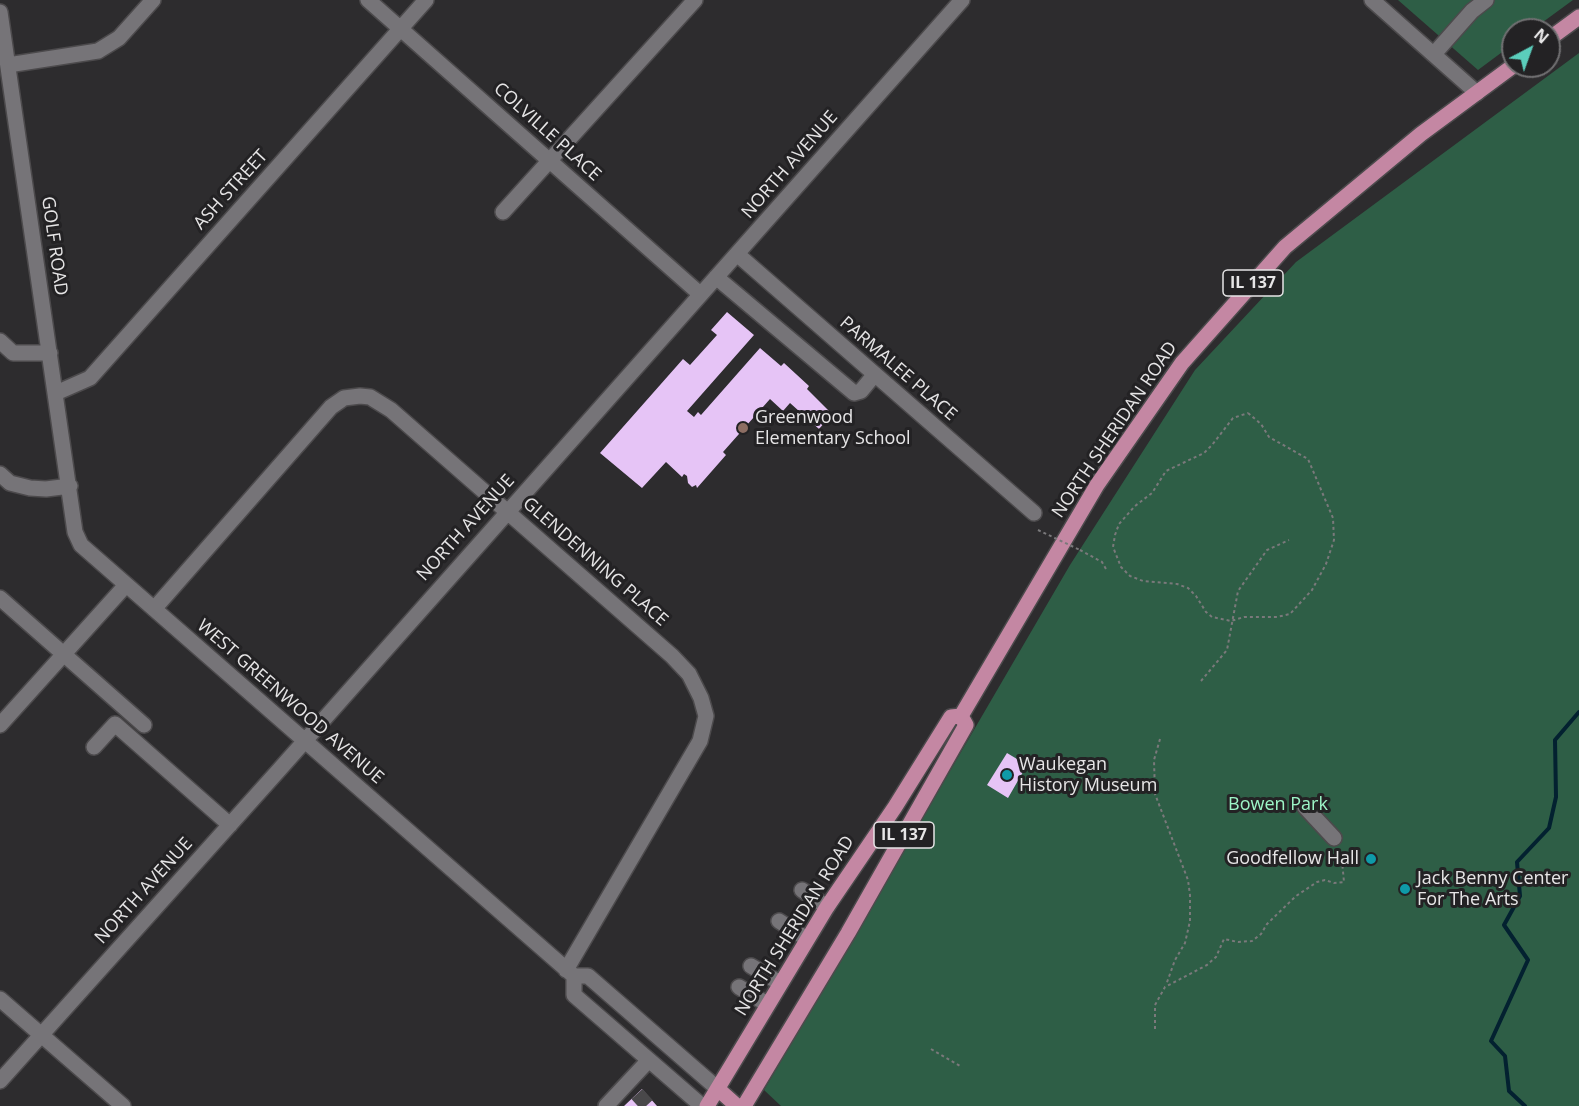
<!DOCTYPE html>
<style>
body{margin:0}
#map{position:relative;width:1579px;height:1106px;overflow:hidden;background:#2d2c2e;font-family:"Open Sans",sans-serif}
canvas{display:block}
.north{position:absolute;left:1501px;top:18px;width:60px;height:60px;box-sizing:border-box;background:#232224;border:2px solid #717072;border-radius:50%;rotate:41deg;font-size:16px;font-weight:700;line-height:24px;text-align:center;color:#e6e5e6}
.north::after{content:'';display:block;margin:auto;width:21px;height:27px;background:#5bcebc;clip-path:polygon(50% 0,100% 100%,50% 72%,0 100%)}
</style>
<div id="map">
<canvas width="1579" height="1106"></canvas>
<div class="north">N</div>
</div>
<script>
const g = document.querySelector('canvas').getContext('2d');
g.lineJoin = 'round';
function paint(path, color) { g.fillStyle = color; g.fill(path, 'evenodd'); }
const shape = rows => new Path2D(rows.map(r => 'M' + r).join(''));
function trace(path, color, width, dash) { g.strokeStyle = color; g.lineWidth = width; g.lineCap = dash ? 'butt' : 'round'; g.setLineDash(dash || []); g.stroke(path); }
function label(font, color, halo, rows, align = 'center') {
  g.font = font + ' "Open Sans",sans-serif'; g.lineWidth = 6; g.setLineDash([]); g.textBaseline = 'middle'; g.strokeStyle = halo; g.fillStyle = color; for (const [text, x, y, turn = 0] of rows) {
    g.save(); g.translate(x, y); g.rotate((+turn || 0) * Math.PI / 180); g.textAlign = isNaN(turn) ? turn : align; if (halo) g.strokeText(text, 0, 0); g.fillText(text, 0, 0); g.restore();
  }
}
const green = shape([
 [1398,0,1573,0,1532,30,1513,30,1513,44,1478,70],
 [1579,53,1579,1106,781,1106,764,1090,1070,565,1195,370,1296,262]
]);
const stream = shape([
 [1525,1106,1509,1091,1505,1056,1491,1041,1528,960,1504,925,1520,896,1517,862,1549,828,1556,797,1555,740,1579,712]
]);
const building = shape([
 [727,312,754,335,687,411,694,417,698,412,701,415,760,348,781,366,784,363,809,386,807,389,832,414,819,429,790,403,783,411,770,399,723,452,726,455,697,488,696,485,692,487,688,483,687,476,684,474,682,477,666,462,642,488,600,453,683,359,690,365,717,335,711,330],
 [1007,753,1027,765,1008,798,987,785],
 [642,1089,657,1106,624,1106]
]);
const minorTunnel = shape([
 [637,1094,648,1106]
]);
const path = shape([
 [1248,413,1261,424,1269,437,1308,459,1333,518,1334,540,1326,564,1312,590,1290,614,1277,617,1244,617,1231,621,1212,617,1206,612,1196,596,1188,588,1177,584,1143,581,1130,576,1121,567,1113,547,1115,535,1119,524,1135,506,1152,493,1166,471,1204,453,1212,445,1233,418,1248,413],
 [1080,550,1102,562,1106,569],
 [1201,681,1227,650,1238,591,1267,550,1289,540],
 [1160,739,1154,760,1155,794,1188,880,1190,895,1190,921,1185,943,1175,960,1166,985],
 [1155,1029,1155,1005,1165,987,1207,965,1216,957,1224,939,1238,942,1252,941,1261,934,1267,924,1296,896,1317,882,1325,880,1334,883,1344,882,1342,861,1339,852],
 [931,1049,960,1066]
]);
const minor = shape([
 [368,0,700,294],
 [1372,0,1477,93],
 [0,12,75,532,81,545,574,976,588,976,718,1089],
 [1434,54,1472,11,1486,0],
 [8,65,98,51,119,38,153,0],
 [503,212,695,0],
 [737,254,1034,513],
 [716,277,854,393,861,391,875,374],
 [0,341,13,353,50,353],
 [56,393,90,378,426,0],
 [0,474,10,483,30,488,46,489,70,486],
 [0,598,144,725],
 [154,609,331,407,344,398,360,396,370,397,391,410,672,656,689,674,701,698,706,716,700,741,566,970],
 [0,725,126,585],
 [94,747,115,724,230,825],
 [1305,807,1334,838],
 [802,890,827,907],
 [779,921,807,939],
 [751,966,780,983],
 [574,976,574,995,702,1106],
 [739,987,767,1004],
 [0,999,123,1106],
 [0,1081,279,770,962,0],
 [606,1106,649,1060]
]);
const major = shape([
 [1549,39,1579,17],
 [961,716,1097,485,1182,363,1285,247,1421,134,1513,66],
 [718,1089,737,1106],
 [707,1106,827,907,895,807,951,717,961,716],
 [744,1106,848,933,966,725,961,716]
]);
const pathBridge = shape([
 [1038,530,1080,550]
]);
const markers = [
 [743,428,6,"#8d6e63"],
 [1007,775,6,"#0f9aa8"],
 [1371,859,6,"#0f9aa8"],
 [1405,889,6,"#0f9aa8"]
];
const shields = [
 [1253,283,60],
 [904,835,60]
];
const shieldNames = [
 ["IL 137",1253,283],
 ["IL 137",904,835]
];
const streetNames = [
 ["COLVILLE PLACE",547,132,42],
 ["NORTH AVENUE",790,165,-49],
 ["ASH STREET",231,190,-48],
 ["GOLF ROAD",54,246,82],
 ["PARMALEE PLACE",898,369,41],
 ["NORTH SHERIDAN ROAD",1115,430,-56],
 ["NORTH AVENUE",466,528,-48],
 ["GLENDENNING PLACE",595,562,41],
 ["WEST GREENWOOD AVENUE",290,702,41],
 ["NORTH AVENUE",144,891,-48],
 ["NORTH SHERIDAN ROAD",795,926,-58]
];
const poiNames = [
 ["Greenwood",755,418],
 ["Elementary School",755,439],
 ["Waukegan",1019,765],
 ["History Museum",1019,786],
 ["Goodfellow Hall",1359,859,"right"],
 ["Jack Benny Center",1417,879],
 ["For The Arts",1417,900]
];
const parkNames = [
 ["Bowen Park",1278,805]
];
paint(green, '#2e5e46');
trace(stream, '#032130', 4);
paint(building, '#e6c4f6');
trace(minorTunnel, '#49484a', 15, [15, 8]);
trace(minor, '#4c4a4c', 18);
trace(major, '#4c4a4c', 18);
trace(path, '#7a797b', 2, [3, 3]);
trace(minor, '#767478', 15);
trace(major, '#c487a3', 15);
trace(pathBridge, '#7a797b', 2, [3, 3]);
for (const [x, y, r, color] of markers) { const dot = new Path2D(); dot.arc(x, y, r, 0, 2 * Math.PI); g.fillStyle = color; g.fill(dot); trace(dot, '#232224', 2); }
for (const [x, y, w] of shields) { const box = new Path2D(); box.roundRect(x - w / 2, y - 13, w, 26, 4.5); g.fillStyle = '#232224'; g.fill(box); trace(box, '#e6e5e6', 1.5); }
label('bold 16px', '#e6e5e6', null, shieldNames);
label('18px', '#e6e5e6', '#232224', streetNames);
label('18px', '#e6e5e6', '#232224', poiNames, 'left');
label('18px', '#9df5c7', '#232224', parkNames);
</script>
